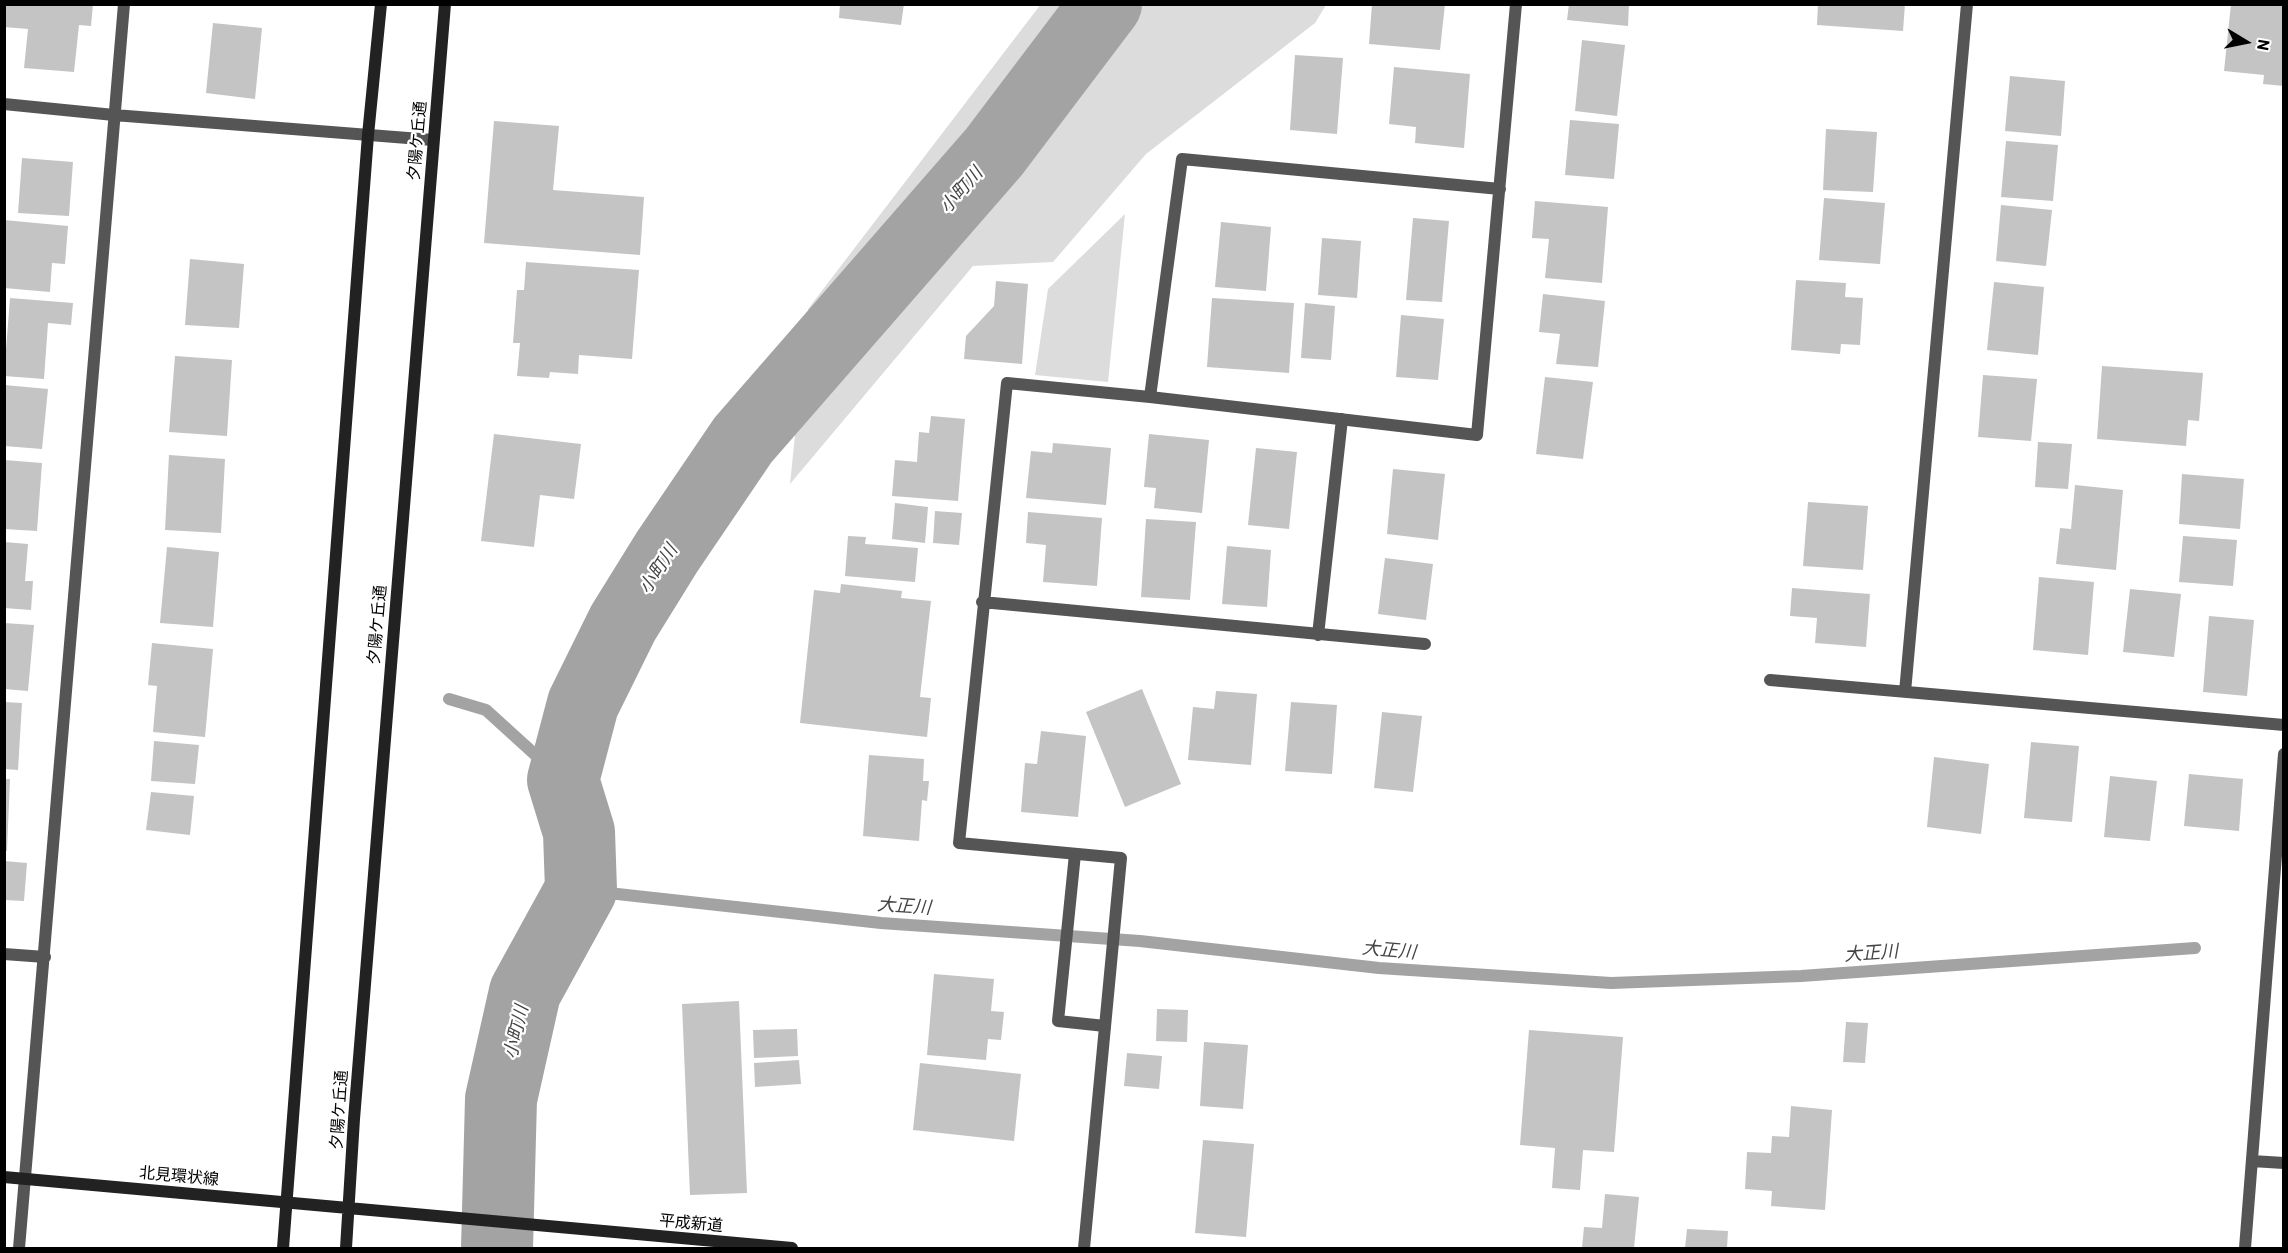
<!DOCTYPE html>
<meta charset="utf-8">
<style>
body{margin:0}
#map{position:relative;width:2288px;height:1253px;overflow:hidden;background:#fff;font-family:Barlow,sans-serif}
canvas{display:block}
.frame{position:absolute;inset:0;border:6px solid #000;pointer-events:none}
.north{position:absolute;left:2216px;top:12px;width:60px;height:60px;-webkit-text-stroke:4px #fff;paint-order:stroke;rotate:100deg;font-size:16px;font-weight:700;line-height:24px;text-align:center;color:#000}
.north::after{content:'';display:block;margin:auto;width:21px;height:27px;background:#000;clip-path:polygon(50% 0,100% 100%,50% 72%,0 100%)}
</style>
<div id="map">
<canvas width="2288" height="1253"></canvas>
<div class="frame"></div>
<div class="north">N</div>
</div>
<script>
const g = document.querySelector('canvas').getContext('2d');
g.lineJoin = 'round';
function paint(path, color) { g.fillStyle = color; g.fill(path, 'evenodd'); }
const shape = rows => new Path2D(rows.map(r => 'M' + r).join(''));
function trace(path, color, width, dash) { g.strokeStyle = color; g.lineWidth = width; g.lineCap = dash ? 'butt' : 'round'; g.setLineDash(dash || []); g.stroke(path); }
function label(font, color, halo, rows, align = 'center') {
  g.font = font + ' Barlow,"Noto Sans JP",sans-serif'; g.lineWidth = 4.5; g.setLineDash([]); g.textBaseline = 'middle'; g.strokeStyle = halo; g.fillStyle = color; for (const [text, x, y, turn = 0] of rows) {
    g.save(); g.translate(x, y); g.rotate((+turn || 0) * Math.PI / 180); g.textAlign = isNaN(turn) ? turn : align; if (halo) g.strokeText(text, 0, 0); g.fillText(text, 0, 0); g.restore();
  }
}
const green = shape([
 [1041,4,1326,5,1315,23,1146,154,1053,262,973,266,790,484,808,309],
 [1125,214,1108,382,1035,375,1048,289]
]);
const stream = shape([
 [449,699,486,710,563,780],
 [581,890,881,923,1140,941,1379,968,1611,983,1801,976,2195,948]
]);
const river = shape([
 [497,1248,501,1099,525,992,581,890,579,832,563,780,583,704,623,623,667,552,743,440,994,152,1106,4]
]);
const building = shape([
 [4,4,93,4,91,26,79,25,74,72,24,68,28,29,4,27],
 [840,4,904,4,901,25,839,18],
 [1372,4,1445,4,1440,50,1369,44],
 [1569,4,1629,4,1628,26,1567,20],
 [1818,4,1905,4,1903,31,1817,25],
 [2231,4,2284,4,2284,86,2263,84,2264,75,2224,71],
 [213,23,262,28,255,99,206,93],
 [1582,40,1625,45,1617,116,1575,111],
 [1295,55,1343,58,1337,134,1290,130],
 [1394,67,1470,74,1464,148,1415,143,1416,127,1389,124],
 [2010,76,2065,81,2061,136,2005,131],
 [1570,120,1619,124,1614,179,1565,175],
 [494,121,559,126,553,190,644,197,640,255,484,243],
 [1826,129,1877,132,1873,192,1823,190],
 [2006,141,2058,145,2053,201,2001,197],
 [22,158,73,162,69,216,18,213],
 [1824,198,1885,203,1880,264,1819,260],
 [1535,201,1608,207,1602,283,1545,278,1549,239,1532,238],
 [2001,205,2052,210,2046,266,1996,261],
 [1413,218,1449,221,1442,302,1406,300],
 [4,220,68,226,65,264,52,263,50,292,4,288],
 [1221,222,1271,227,1266,291,1215,287],
 [1322,238,1361,241,1357,298,1318,295],
 [190,259,244,264,239,328,185,325],
 [526,262,639,270,632,359,579,355,578,374,550,372,549,378,517,376,520,343,513,343,517,290,524,290],
 [1796,280,1846,283,1845,297,1863,298,1860,345,1841,344,1840,354,1791,350],
 [996,281,1028,284,1022,364,964,359,966,336,994,306],
 [1994,282,2044,287,2038,355,1987,350],
 [1543,294,1605,301,1598,367,1556,364,1560,334,1539,332],
 [10,298,73,303,71,325,48,323,44,379,4,376],
 [1212,298,1294,303,1289,373,1207,367],
 [1305,303,1335,306,1331,360,1301,358],
 [1401,315,1444,319,1438,380,1396,377],
 [175,356,232,360,227,436,169,432],
 [2102,366,2203,373,2199,421,2188,420,2186,446,2097,439],
 [1983,375,2037,379,2031,441,1978,437],
 [1545,377,1593,382,1583,459,1536,454],
 [4,385,48,389,42,449,4,446],
 [931,416,965,419,958,501,892,496,895,460,917,462,919,432,929,433],
 [494,434,581,444,574,499,540,495,534,547,481,541],
 [1149,434,1209,440,1202,513,1154,508,1156,488,1144,487],
 [2038,442,2072,444,2068,489,2035,487],
 [1053,443,1111,448,1106,505,1026,498,1031,451,1052,453],
 [1256,448,1297,452,1289,529,1248,525],
 [169,455,225,459,221,533,165,530],
 [4,460,42,463,37,531,4,529],
 [1393,469,1445,474,1438,540,1387,534],
 [2182,474,2244,479,2240,529,2179,524],
 [2075,485,2123,490,2116,570,2056,564,2060,528,2071,529],
 [1808,502,1868,506,1863,570,1803,566],
 [895,503,928,507,925,543,892,539],
 [935,511,962,513,959,545,933,543],
 [1028,512,1102,518,1097,586,1043,582,1046,545,1026,543],
 [1146,519,1196,522,1190,600,1141,597],
 [848,536,866,537,865,544,918,548,915,582,845,576],
 [2183,536,2237,540,2233,586,2179,582],
 [4,542,28,544,25,581,33,581,31,610,4,608],
 [1227,546,1271,550,1267,607,1222,604],
 [167,547,219,552,213,627,160,623],
 [1385,558,1433,564,1426,620,1378,614],
 [2039,577,2094,582,2088,655,2033,650],
 [841,584,902,591,901,598,931,601,920,697,931,698,927,737,800,723,814,590,840,593],
 [1792,588,1870,594,1866,647,1815,643,1817,618,1790,616],
 [2130,589,2181,594,2174,657,2123,652],
 [2209,616,2254,620,2247,696,2203,692],
 [4,623,34,625,28,691,4,689],
 [152,643,213,649,205,737,153,732,157,686,148,685],
 [1142,689,1181,784,1125,807,1086,712],
 [1216,691,1257,694,1251,765,1188,760,1193,707,1214,709],
 [4,702,22,703,18,770,4,769],
 [1291,702,1337,705,1332,774,1285,771],
 [1382,712,1422,716,1413,792,1374,788],
 [1041,731,1086,736,1078,817,1021,812,1025,763,1037,764],
 [154,741,199,745,195,784,151,781],
 [2031,742,2079,746,2072,822,2024,818],
 [869,755,924,759,923,781,929,781,927,801,922,800,919,841,863,836],
 [1934,757,1989,764,1981,834,1927,827],
 [2189,774,2243,779,2239,831,2184,826],
 [2110,776,2157,781,2150,841,2104,837],
 [4,779,10,779,7,851,4,851],
 [151,792,194,796,190,835,146,830],
 [4,861,27,863,24,901,4,900],
 [934,974,994,979,991,1011,1004,1012,1001,1040,988,1039,986,1060,927,1055],
 [739,1001,747,1193,690,1195,682,1004],
 [1157,1009,1188,1010,1187,1042,1156,1041],
 [1846,1022,1868,1023,1865,1063,1843,1062],
 [797,1029,798,1056,754,1058,753,1030],
 [1529,1030,1623,1037,1614,1152,1583,1150,1580,1190,1552,1188,1555,1148,1520,1145],
 [1204,1042,1248,1045,1243,1109,1200,1106],
 [1127,1053,1162,1056,1159,1089,1124,1086],
 [799,1060,801,1084,755,1087,754,1063],
 [920,1063,1021,1074,1014,1141,913,1130],
 [1791,1106,1832,1110,1825,1210,1771,1206,1772,1191,1745,1189,1747,1152,1771,1153,1772,1136,1789,1137],
 [1203,1140,1254,1144,1246,1237,1195,1233],
 [1605,1194,1639,1197,1634,1248,1582,1248,1584,1227,1602,1228],
 [1687,1229,1728,1231,1727,1248,1685,1248]
]);
const lane = shape([
 [1075,854,1058,1021,1105,1026]
]);
const street = shape([
 [4,104,114,115,433,140],
 [1150,397,1182,159,1500,189],
 [982,602,1425,644],
 [1318,635,1342,419],
 [1770,680,2284,725],
 [1905,692,1967,4],
 [4,954,45,957],
 [2252,1161,2284,1163],
 [19,1248,124,4],
 [1084,1248,1121,858,959,843,1007,383,1150,397,1477,435,1516,4],
 [2245,1248,2284,754]
]);
const secondary = shape([
 [4,1177,792,1248],
 [283,1248,368,135,381,4],
 [346,1248,354,1119,445,4]
]);
const streetNames = [
 ["夕陽ケ丘通",417,141,-85],
 ["夕陽ケ丘通",377,625,-85],
 ["夕陽ケ丘通",339,1110,-86],
 ["北見環状線",179,1176,5],
 ["平成新道",691,1223,5]
];
const waterNames = [
 ["小町川",961,190,-49],
 ["小町川",658,569,-57],
 ["大正川",904,906,4],
 ["大正川",1389,950,5],
 ["大正川",1871,953,-4],
 ["小町川",516,1032,-77]
];
paint(green, '#dcdcdc');
trace(stream, '#a3a3a3', 12);
trace(river, '#a3a3a3', 72);
paint(building, '#c4c4c4');
trace(lane, '#555', 12);
trace(street, '#555', 12);
trace(secondary, '#222', 12);
label('16px', '#000', '#fff', streetNames);
label('italic 18px', '#444', '#fff', waterNames);
</script>
